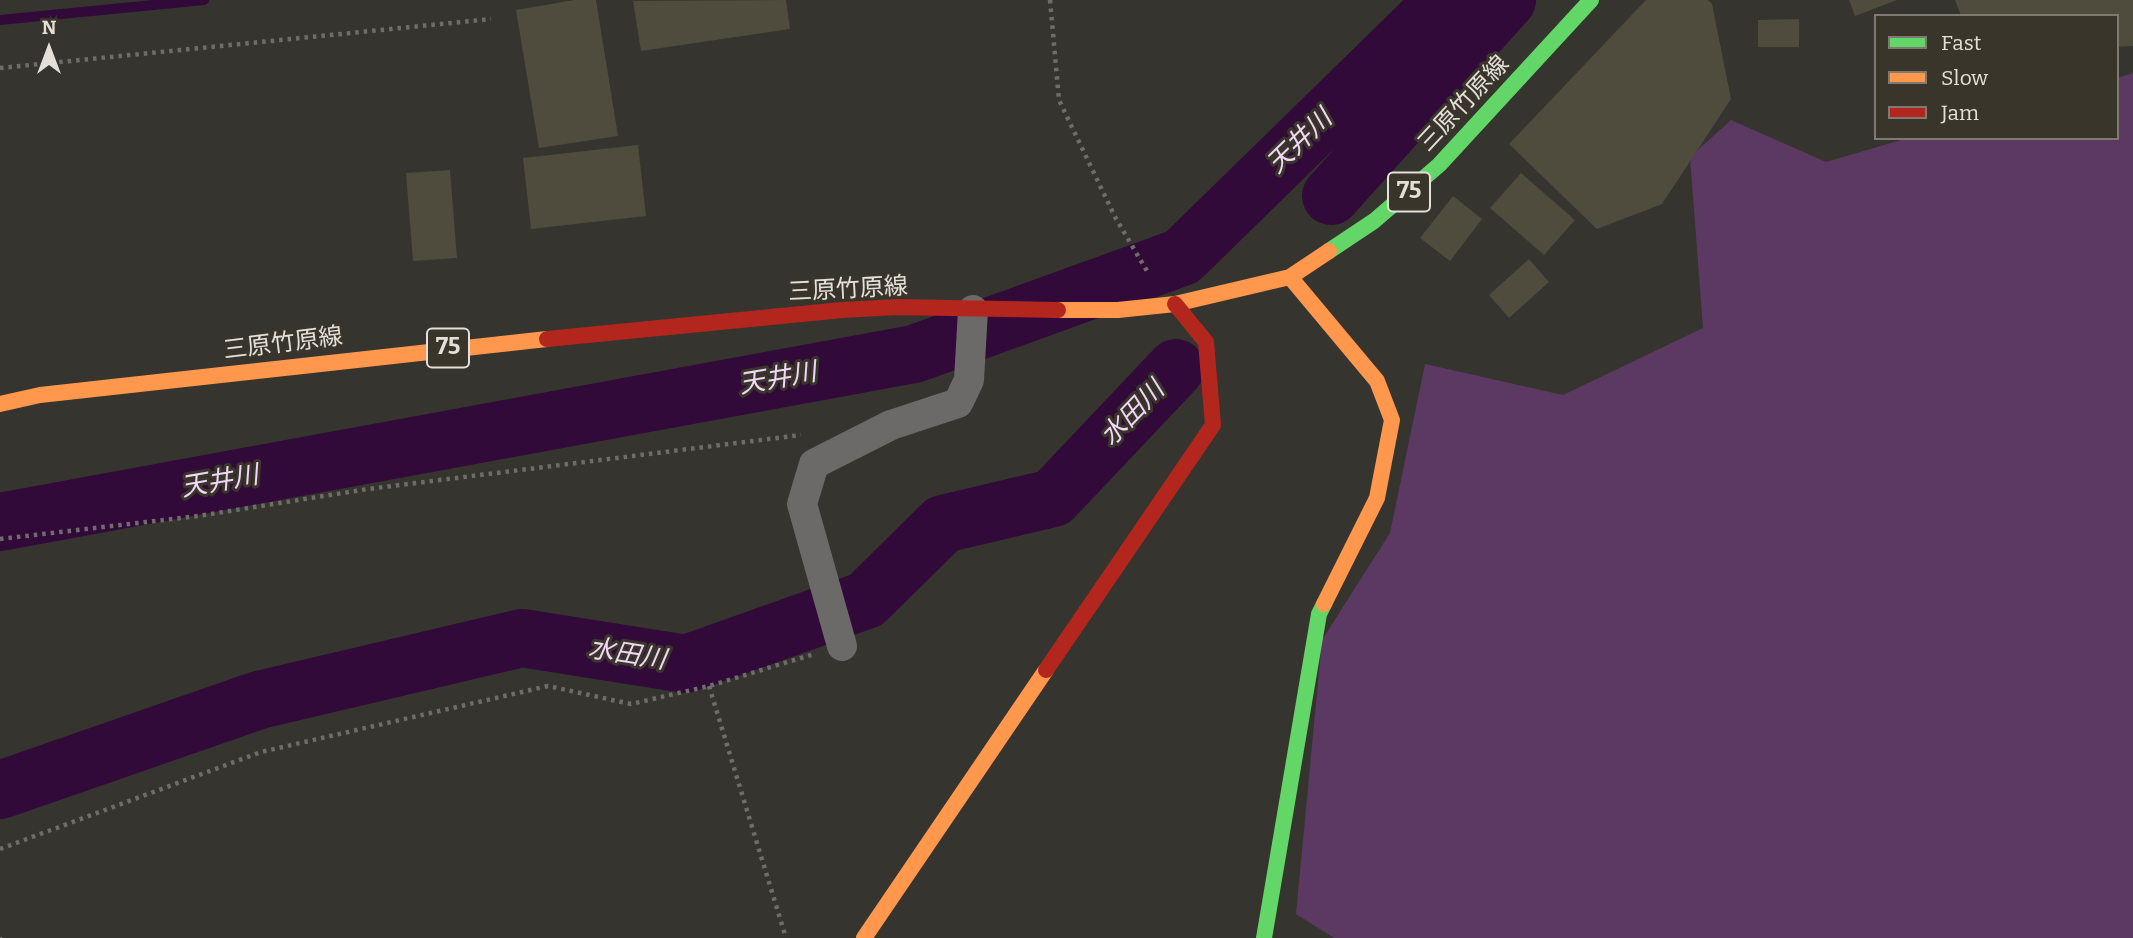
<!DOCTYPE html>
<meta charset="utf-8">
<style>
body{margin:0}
#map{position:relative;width:2133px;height:938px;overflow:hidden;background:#36342e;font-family:Bitter,serif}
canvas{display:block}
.legend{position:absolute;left:1874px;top:14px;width:245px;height:126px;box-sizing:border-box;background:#3a352b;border:2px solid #7e7971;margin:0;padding:9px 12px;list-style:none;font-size:21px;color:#e3e0d9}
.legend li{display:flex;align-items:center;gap:14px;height:35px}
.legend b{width:35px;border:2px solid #7e7971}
.north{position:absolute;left:14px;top:14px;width:70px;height:70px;-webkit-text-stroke:5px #3a352b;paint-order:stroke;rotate:0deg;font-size:19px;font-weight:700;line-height:28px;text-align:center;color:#e3e0d9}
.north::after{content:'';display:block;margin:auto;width:24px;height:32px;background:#e3e0d9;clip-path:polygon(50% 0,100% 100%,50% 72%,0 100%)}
</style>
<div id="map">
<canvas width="2133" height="938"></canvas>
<ul class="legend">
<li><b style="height:9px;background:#63d668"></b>Fast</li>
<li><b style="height:9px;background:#ff974d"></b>Slow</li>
<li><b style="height:9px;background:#b3261e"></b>Jam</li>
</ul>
<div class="north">N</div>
</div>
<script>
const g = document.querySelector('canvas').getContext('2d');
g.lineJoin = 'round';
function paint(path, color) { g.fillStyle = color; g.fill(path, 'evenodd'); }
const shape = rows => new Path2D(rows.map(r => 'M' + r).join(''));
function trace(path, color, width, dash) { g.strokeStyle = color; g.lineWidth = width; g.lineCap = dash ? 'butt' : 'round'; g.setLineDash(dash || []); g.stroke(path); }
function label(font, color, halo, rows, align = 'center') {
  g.font = font + ' Bitter,"Noto Sans JP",serif'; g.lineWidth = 6; g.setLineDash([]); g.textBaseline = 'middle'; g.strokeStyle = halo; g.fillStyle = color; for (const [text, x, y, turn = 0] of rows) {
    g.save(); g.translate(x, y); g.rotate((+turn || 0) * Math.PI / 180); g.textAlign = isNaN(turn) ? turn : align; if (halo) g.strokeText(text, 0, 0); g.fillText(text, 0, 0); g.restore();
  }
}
const green = shape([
 [2133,73,2133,938,1334,938,1296,914,1322,640,1390,533,1425,364,1563,395,1703,328,1690,157,1731,120,1826,162,1908,138,2117,138,2117,78]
]);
const stream = shape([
 [0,20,204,0]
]);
const river = shape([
 [1331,196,1507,0],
 [0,522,914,354,1182,257,1445,0],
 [0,790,259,700,522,638,686,664,866,600,943,524,1053,498,1176,368]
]);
const building = shape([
 [574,0,596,0,618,136,539,148,516,10],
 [786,0,790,29,641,51,633,1],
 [1646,0,1708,0,1712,4,1731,99,1662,204,1597,229,1509,144],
 [1849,0,1897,0,1855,16],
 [1955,0,2133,0,2133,46,2117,47,2117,16,1961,16],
 [1799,19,1799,47,1758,47,1758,20],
 [638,145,646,216,531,229,523,158],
 [450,170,457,258,413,261,406,173],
 [1521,173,1575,220,1544,255,1490,208],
 [1453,196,1482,219,1450,261,1420,238],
 [1529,259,1549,282,1509,318,1489,295]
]);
const path = shape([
 [1050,0,1059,100,1115,217,1147,271],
 [0,68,491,19],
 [0,539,198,516,368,489,801,435],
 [709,686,786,938],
 [0,849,261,752,548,686,631,704,709,686,814,654],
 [0,937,0,938]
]);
const street = shape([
 [842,646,802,504,814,464,891,425,958,403,969,380,973,310]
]);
const fast = shape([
 [1329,251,1374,221,1439,165,1591,0],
 [1264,938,1319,614,1324,604]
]);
const slow = shape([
 [1290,277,1377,381,1392,420,1377,498,1324,604],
 [1058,310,1118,310,1175,304,1290,277,1329,251],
 [0,404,40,395,547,339],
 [864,938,1046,670]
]);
const jam = shape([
 [547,339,842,310,897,307,1058,310],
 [1046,670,1213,425,1206,342,1175,304]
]);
const shields = [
 [1409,192,42],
 [448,348,42]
];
const shieldNames = [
 ["75",1409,192],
 ["75",448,348]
];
const streetNames = [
 ["三原竹原線",1464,104,-47],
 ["三原竹原線",848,290,-3],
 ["三原竹原線",283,344,-7]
];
const waterNames = [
 ["天井川",1300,142,-44],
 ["天井川",778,379,-10],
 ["水田川",1133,414,-46],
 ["天井川",220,482,-10],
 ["水田川",627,655,9]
];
paint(green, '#5b3963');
trace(stream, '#310a39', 10);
trace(river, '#310a39', 58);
paint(building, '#4f4b3d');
trace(path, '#6f6d6a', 4.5, [3.5, 5]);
trace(street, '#6b6a68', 30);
trace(fast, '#63d668', 16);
trace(slow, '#ff974d', 16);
trace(jam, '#b3261e', 16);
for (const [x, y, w] of shields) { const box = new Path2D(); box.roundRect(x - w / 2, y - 19.5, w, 39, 5); g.fillStyle = '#3a352b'; g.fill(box); trace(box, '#e3e0d9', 2); }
label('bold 23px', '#e3e0d9', null, shieldNames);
label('24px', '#e3e0d9', '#3a352b', streetNames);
label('italic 26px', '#f0d7f7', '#3a352b', waterNames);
</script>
